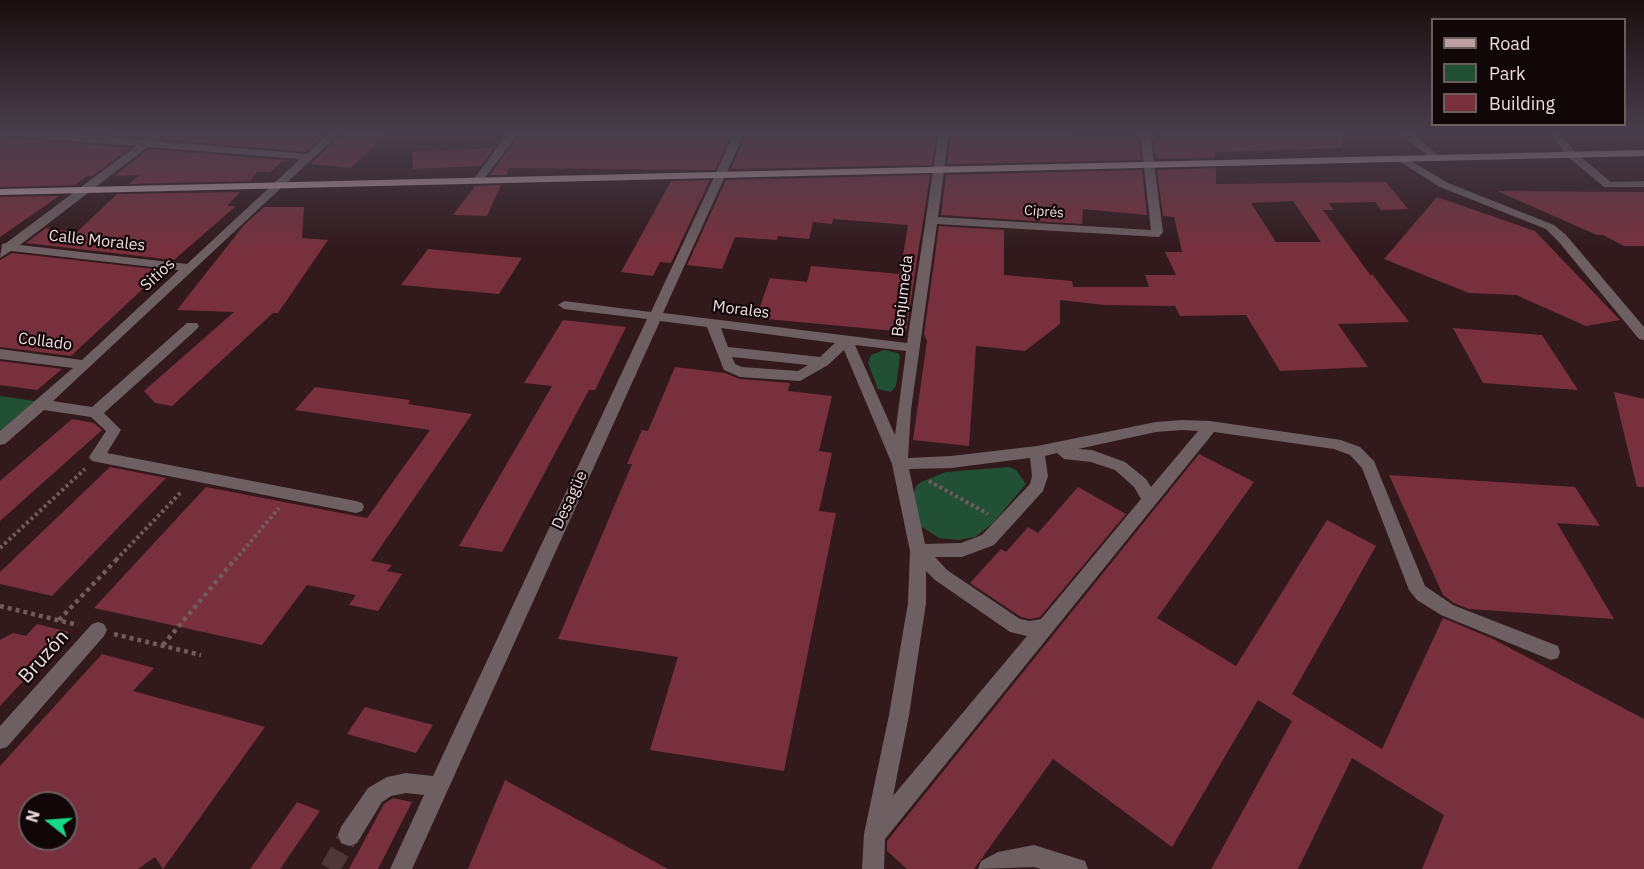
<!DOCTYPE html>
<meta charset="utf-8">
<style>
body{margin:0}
#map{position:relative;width:1644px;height:869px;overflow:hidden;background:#31191c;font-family:"IBM Plex Sans",sans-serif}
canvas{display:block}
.legend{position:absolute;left:1431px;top:18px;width:195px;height:108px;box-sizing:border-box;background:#120708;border:2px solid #6a5d5e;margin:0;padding:8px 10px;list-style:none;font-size:18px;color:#efdddf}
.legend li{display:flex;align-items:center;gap:12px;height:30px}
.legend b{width:30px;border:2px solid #6a5d5e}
.north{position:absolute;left:18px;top:791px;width:60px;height:60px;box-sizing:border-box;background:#120708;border:2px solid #6a5d5e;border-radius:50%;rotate:287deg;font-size:16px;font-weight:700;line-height:24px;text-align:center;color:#efdddf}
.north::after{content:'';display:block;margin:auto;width:21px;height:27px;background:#18d989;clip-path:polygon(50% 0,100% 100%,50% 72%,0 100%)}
</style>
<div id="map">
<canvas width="1644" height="869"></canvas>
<ul class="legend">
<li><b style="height:8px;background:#bca0a3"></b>Road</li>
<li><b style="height:16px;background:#215037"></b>Park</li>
<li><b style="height:16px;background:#79303e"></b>Building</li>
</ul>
<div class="north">N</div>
</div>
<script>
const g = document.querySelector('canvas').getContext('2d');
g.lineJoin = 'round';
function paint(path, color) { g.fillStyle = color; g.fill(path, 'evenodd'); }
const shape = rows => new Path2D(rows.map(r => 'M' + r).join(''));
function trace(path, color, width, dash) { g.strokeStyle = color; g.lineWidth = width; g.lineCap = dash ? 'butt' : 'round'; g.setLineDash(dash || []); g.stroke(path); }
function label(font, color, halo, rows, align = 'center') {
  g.font = font + ' "IBM Plex Sans",sans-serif'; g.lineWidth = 4.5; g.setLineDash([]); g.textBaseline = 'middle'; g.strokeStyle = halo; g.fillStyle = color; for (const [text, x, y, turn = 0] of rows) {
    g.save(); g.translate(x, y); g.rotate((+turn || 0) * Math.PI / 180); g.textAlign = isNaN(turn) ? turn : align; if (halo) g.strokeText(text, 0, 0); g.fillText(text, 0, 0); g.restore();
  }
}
const green = shape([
 [884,350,898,353,900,356,896,386,891,392,878,389,868,363,871,355],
 [0,396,35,401,0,431],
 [1009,467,1016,470,1026,484,993,523,975,537,958,540,939,538,919,525,913,497,916,486,921,482,946,472]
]);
const building = shape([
 [69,132,150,132,142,138],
 [168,132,301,132,324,135,306,152,161,139],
 [346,132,389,132,351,168,310,164],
 [521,132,732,132,715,170,509,168,506,175,490,175],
 [747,132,937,132,932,165,731,169],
 [951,132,1028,132,1139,139,1141,160,947,164],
 [1160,132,1342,132,1342,148,1215,152,1215,158,1156,159,1153,140,1162,141],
 [0,138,26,139,130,148,92,176,87,176,75,185,0,187],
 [494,148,481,166,413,169,412,152],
 [149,149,295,161,283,161,270,172,257,172,250,181,129,184,139,175,114,176],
 [1216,168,1216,184,1386,182,1408,209,1381,210,1375,202,1329,203,1333,210,1323,210,1371,276,1372,274,1409,322,1338,324,1368,367,1280,371,1246,315,1180,316,1175,306,1104,305,1060,300,1060,324,1025,351,976,346,969,446,913,440,927,341,924,334,939,226,1004,230,1004,275,1072,281,1073,287,1149,287,1145,275,1176,275,1165,252,1182,252,1174,217,1163,216,1157,170],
 [1293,201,1321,242,1276,242,1251,203],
 [1142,170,1147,215,1083,209,1082,224,941,215,946,175],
 [930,175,906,332,756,318,770,278,807,282,811,266,900,274,908,225,833,219,832,224,813,222,809,239,778,236,777,240,735,237,722,269,687,265,726,180],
 [710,180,671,263,660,262,653,276,621,272,671,181],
 [501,185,487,216,453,215,475,186],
 [1497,191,1644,192,1644,246,1624,246,1603,235,1597,235],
 [240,192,227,206,236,206,174,260,26,243,46,228,77,232,117,194],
 [59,196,0,237,0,197],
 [1437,197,1535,231,1620,320,1586,326,1516,295,1469,293,1384,259],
 [264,207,304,207,302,238,328,240,278,313,273,313,172,406,155,403,144,391,234,312,177,310,244,225],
 [428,249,522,258,499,294,401,285],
 [12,253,163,270,71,356,0,347,0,260],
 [563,320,626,327,595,390,589,390,502,552,459,546,552,386,524,383],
 [1453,328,1542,335,1578,390,1483,383],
 [0,361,62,369,37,390,0,385],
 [675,367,725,373,740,379,790,383,788,391,832,396,819,451,832,453,819,511,836,513,784,771,650,750,678,657,558,639,632,464,627,464,642,430,648,431],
 [315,387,410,400,408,404,472,414,371,561,392,565,387,571,402,574,378,611,349,605,356,595,307,585,262,645,94,608,206,487,367,518,430,430,295,410],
 [1614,392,1644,399,1644,487,1637,487],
 [72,419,94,423,102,430,0,521,0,481],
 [1199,454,1254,482,1157,618,1236,666,1327,520,1376,546,1292,694,1382,749,1443,618,1491,638,1644,719,1644,869,1422,869,1444,815,1352,758,1298,869,1211,869,1292,721,1258,700,1172,847,1053,759,974,869,907,869,887,851,887,841],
 [110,467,166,478,52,596,0,584,0,572],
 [1389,475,1575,487,1600,526,1557,523,1614,619,1469,609,1454,603,1443,595],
 [1078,487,1126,514,1040,617,1030,619,1021,617,970,583,1001,549,1006,552,1028,527,1038,533],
 [37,624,69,632,0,706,0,640,13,633,26,636],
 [102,654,154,668,133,691,265,727,163,869,155,857,138,869,0,869,0,766],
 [30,803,66,803,66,839,30,839],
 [365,707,433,725,416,753,347,734],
 [505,780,668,869,468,869],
 [393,798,412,802,378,869,349,869,384,804],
 [297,802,320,811,280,869,250,869]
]);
const minorTunnel = shape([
 [330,869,349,835]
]);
const pathFar1 = shape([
 [929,481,988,514],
 [0,548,85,469],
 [116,560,182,491],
 [235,560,279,508]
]);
const path = shape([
 [0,606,78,625],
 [59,620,118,558],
 [114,634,201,655],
 [163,645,236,558]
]);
const minor = shape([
 [0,132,39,132,143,140,154,132,166,132,155,141,307,154,330,132,341,132,53,401,92,407,187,323,197,323,199,326,197,329,104,413,121,430,107,453,356,501,362,503,364,507,362,511,356,513,92,461,89,457,106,431,91,417,44,410,5,444,0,445,0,431,73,368,0,359,0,349,82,360,179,270,11,251,0,258,2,244,6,243,136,146,0,135,0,132],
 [148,147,300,159,187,264,20,245,148,147],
 [509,132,519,132,482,182,474,182,473,180,509,132],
 [735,132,745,132,663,313,907,343,939,132,949,132,938,217,1151,230,1140,132,1150,132,1163,232,1159,237,937,224,911,410,908,458,951,456,1037,446,1156,422,1182,420,1210,421,1341,440,1360,447,1374,461,1425,586,1453,605,1558,646,1560,652,1558,658,1551,660,1441,615,1417,600,1409,590,1362,468,1350,455,1334,449,1214,432,885,839,884,869,862,869,864,834,889,715,908,603,910,551,892,464,844,350,828,365,800,381,740,377,724,370,707,327,660,321,412,869,390,869,424,795,406,793,391,796,382,802,357,843,349,846,341,843,338,835,341,827,368,788,387,777,406,773,433,776,647,319,564,309,558,305,564,301,651,312,735,132],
 [721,328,835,343,820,357,728,347,721,328],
 [855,345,906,351,895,435,855,345],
 [732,357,808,365,798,371,742,367,735,364,732,357],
 [1182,430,1198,431,1151,487,1146,479,1125,462,1092,450,1078,449,1156,432,1182,430],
 [1057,453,1064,459,1091,462,1115,470,1134,487,1141,499,1041,619,1030,621,1020,619,947,570,935,557,962,557,994,545,1043,491,1048,476,1045,456,1057,453],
 [1030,458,1032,476,1030,484,982,535,961,543,925,544,909,469,951,468,1030,458],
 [926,571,935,580,1010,632,1027,636,893,796,909,715,926,603,926,571],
 [1398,132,1410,132,1441,157,1436,160,1432,159,1398,132],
 [1549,132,1559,132,1576,153,1611,182,1644,181,1644,187,1604,187,1568,157,1549,132],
 [1401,155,1448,183,1554,225,1566,235,1644,327,1644,340,1639,339,1558,241,1546,229,1440,187,1397,160,1397,156,1401,155],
 [98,622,104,624,107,630,104,636,7,747,0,749,0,726,92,624,98,622],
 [1034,845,1085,861,1088,869,1041,869,1034,867,978,869,981,861,998,852,1034,845]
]);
const major = shape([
 [1644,150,1644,156,0,195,0,189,1644,150]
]);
const farStreetnames = [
 ["Ciprés",1044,212,4]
];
const streetNames = [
 ["Calle Morales",97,241,6],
 ["Sitios",158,275,-42],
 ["Benjumeda",903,296,-83],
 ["Morales",741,310,7],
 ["Collado",45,342,7],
 ["Desagüe",570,500,-65]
];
const nearStreetnames = [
 ["Bruzón",44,657,-48]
];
paint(green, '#215037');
paint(building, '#79303e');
trace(minorTunnel, '#4e3639', 20, [20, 10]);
trace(pathFar1, '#715b5e', 4, [3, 3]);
trace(path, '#715b5e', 4.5, [4, 4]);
paint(minor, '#6e6062');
paint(major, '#bca0a3');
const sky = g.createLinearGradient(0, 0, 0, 254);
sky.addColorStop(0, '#1b0e0f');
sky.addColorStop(0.52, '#483e4b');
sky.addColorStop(1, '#483e4b00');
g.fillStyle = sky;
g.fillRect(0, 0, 1644, 254);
label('14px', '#efdddf', '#120708', farStreetnames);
label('16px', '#efdddf', '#120708', streetNames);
label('20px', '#efdddf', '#120708', nearStreetnames);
</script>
